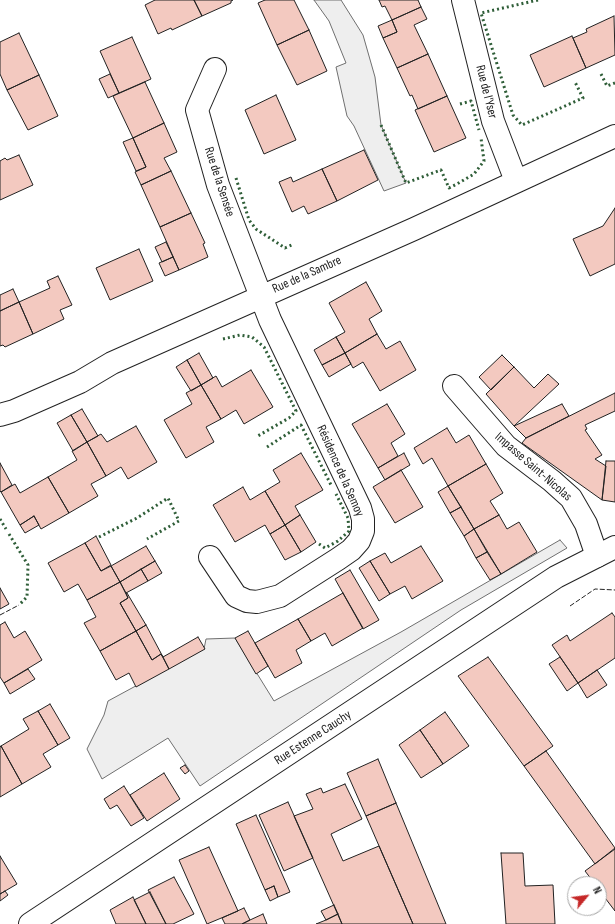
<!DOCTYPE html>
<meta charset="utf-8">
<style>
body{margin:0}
#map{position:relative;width:615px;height:924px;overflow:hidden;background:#fff;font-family:"Sofia Sans Condensed",sans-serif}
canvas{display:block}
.north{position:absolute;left:567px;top:876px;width:40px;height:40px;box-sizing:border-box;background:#fff;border:1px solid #a7a7a7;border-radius:50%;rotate:61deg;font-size:11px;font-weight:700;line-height:16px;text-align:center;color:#222}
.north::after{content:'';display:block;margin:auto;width:14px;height:18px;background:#c62828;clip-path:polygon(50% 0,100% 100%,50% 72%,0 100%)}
</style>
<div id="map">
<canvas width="615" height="924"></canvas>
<div class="north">N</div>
</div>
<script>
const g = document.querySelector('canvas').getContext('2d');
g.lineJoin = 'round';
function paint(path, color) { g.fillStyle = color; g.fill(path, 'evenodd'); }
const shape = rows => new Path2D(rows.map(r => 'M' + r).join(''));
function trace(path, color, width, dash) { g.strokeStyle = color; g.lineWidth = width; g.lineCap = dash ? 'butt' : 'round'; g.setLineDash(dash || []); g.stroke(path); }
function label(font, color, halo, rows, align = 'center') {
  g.font = font + ' "Sofia Sans Condensed",sans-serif'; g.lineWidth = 3; g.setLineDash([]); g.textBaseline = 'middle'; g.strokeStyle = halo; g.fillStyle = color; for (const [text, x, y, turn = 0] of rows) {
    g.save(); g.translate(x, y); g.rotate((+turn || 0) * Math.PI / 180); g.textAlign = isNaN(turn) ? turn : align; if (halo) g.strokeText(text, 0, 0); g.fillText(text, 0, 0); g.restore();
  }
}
const green = shape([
 [314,0,341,0,363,35,375,77,381,125,406,183,384,191,354,126,347,116,336,67,346,63,329,21,314,0],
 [560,540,567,548,461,610,200,786,168,738,102,779,87,749,104,715,108,701,204,649,206,639,235,638,274,701,401,632,560,540]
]);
const building = shape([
 [155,0,194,0,202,16,172,30,171,28,158,34,145,5,155,0],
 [194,0,233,0,231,1,231,3,202,16,194,0],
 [265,0,294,0,309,30,277,45,258,3,265,0],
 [379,0,418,0,421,7,392,20,385,6,382,7,379,0],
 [421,7,427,19,414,25,428,54,397,68,383,38,397,32,392,20,421,7],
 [614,16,615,55,586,68,573,38,587,32,586,29,614,16],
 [392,20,397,32,383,38,378,26,392,20],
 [309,30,327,71,297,85,277,45,309,30],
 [19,33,39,75,7,90,0,74,0,42,19,33],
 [572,36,586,68,544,87,530,55,572,36],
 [132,37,151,79,119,93,100,51,132,37],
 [428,54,447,96,418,109,412,95,410,96,397,68,428,54],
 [110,74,119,93,108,98,99,79,110,74],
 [39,75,58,116,28,130,7,90,39,75],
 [145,82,164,123,133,138,113,96,145,82],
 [276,95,296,140,264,154,245,110,276,95],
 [447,96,466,138,434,152,415,110,447,96],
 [164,123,177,152,164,158,171,171,141,185,135,172,146,167,133,138,164,123],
 [133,138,146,167,136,171,123,142,133,138],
 [364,150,378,180,337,201,322,169,364,150],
 [19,155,33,185,0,200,0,161,5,158,7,160,19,155],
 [322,169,337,201,308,214,304,206,292,212,279,182,291,177,293,182,322,169],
 [171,171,191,213,160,227,141,185,171,171],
 [615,208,615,264,590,276,573,239,603,226,615,208],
 [191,213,205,243,203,244,208,257,179,270,160,227,191,213],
 [166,242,173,257,162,262,155,247,166,242],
 [139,249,153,281,110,300,96,268,139,249],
 [173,257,179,270,165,276,159,263,173,257],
 [58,276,72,305,60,310,64,319,33,334,19,302,50,288,47,281,58,276],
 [366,282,382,311,369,319,377,334,345,353,336,337,345,332,329,303,366,282],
 [13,289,19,302,0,311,0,295,13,289],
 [19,302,33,334,5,347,3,345,0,346,0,311,19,302],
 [377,334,386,349,400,341,416,370,380,391,363,362,353,368,345,353,377,334],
 [336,337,345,353,322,365,314,350,336,337],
 [199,353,213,378,201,385,187,360,199,353],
 [345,353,351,364,329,377,322,365,345,353],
 [502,355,514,367,491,390,479,377,502,355],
 [187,360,201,385,191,391,176,367,187,360],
 [514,367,534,388,548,374,559,384,514,426,486,394,514,367],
 [251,370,273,407,244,424,236,410,221,419,201,385,216,376,222,387,251,370],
 [201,385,221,419,206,427,214,442,186,458,164,420,192,404,186,393,201,385],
 [615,393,615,411,585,425,587,429,585,430,602,455,595,459,606,466,602,500,522,443,526,438,615,393],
 [387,404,405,434,391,443,398,456,378,468,352,424,387,404],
 [562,404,569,416,526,438,514,426,562,404],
 [82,409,98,436,87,442,71,415,82,409],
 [71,415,87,442,73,451,57,423,71,415],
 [136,426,157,462,128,479,121,467,106,476,87,442,101,434,107,442,136,426],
 [447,428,456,443,469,435,486,464,448,486,432,458,423,464,414,448,447,428],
 [87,442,106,476,91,484,98,496,69,513,48,477,77,460,72,451,87,442],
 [301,453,323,490,295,506,300,515,285,525,265,491,280,482,273,470,301,453],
 [404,453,410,465,385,480,378,468,404,453],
 [606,461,615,461,615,502,602,500,606,461],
 [0,463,12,485,1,492,0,491,0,463],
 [486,464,503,493,490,501,499,515,474,529,448,486,486,464],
 [401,470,423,507,395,523,373,487,401,470],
 [48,477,69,513,41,529,34,516,20,525,1,492,15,484,20,493,48,477],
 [448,486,461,507,450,513,438,492,448,486],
 [243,487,250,500,265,491,285,525,270,534,265,525,235,542,213,505,243,487],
 [461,507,474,529,464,536,450,513,461,507],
 [300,515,316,542,301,552,285,525,300,515],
 [499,515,507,529,519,522,537,552,501,574,474,529,499,515],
 [34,516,39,525,25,533,20,525,34,516],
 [285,525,301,552,285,560,270,534,285,525],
 [474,529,487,552,476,558,464,536,474,529],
 [96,536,111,565,101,571,85,543,96,536],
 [85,543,101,571,111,566,120,582,87,600,78,584,64,592,48,563,85,543],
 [146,546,155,561,120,582,111,566,146,546],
 [421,546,443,581,412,599,405,586,390,594,370,561,385,553,391,563,421,546],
 [487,552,501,574,490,580,476,558,487,552],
 [155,561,162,573,148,581,141,569,155,561],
 [370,561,390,594,379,601,359,568,370,561],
 [141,569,148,581,126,593,120,582,141,569],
 [350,570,379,620,363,629,335,579,350,570],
 [120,582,128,598,120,603,136,631,100,651,84,623,96,617,87,600,120,582],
 [0,588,9,604,0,609,0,588],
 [126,593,127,593,146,625,136,631,120,603,128,598,126,593],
 [343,593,363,628,332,646,325,633,311,641,298,619,343,593],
 [612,613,615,617,615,658,578,683,552,645,567,635,570,641,612,613],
 [298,619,311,641,296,650,302,663,275,678,255,643,298,619],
 [5,622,14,638,25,631,42,660,4,683,0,677,0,625,5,622],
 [146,625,163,657,161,654,152,660,136,631,146,625],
 [136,631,152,660,161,654,169,669,136,687,129,673,116,680,100,651,136,631],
 [248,631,268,666,256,674,235,638,248,631],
 [198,637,205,649,169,669,163,657,198,637],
 [488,657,553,746,524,766,458,676,488,657],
 [560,657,578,683,567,691,549,664,560,657],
 [28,669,35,679,10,694,4,683,28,669],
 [597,670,607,685,587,698,578,683,597,670],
 [50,704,70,738,58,745,38,711,50,704],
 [38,711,58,745,43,754,51,767,22,784,1,746,29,729,23,719,38,711],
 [445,712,469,746,443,764,420,730,445,712],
 [420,730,443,764,421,778,399,745,420,730],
 [1,746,22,784,0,797,0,747,1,746],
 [546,751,615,848,595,864,524,766,546,751],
 [378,759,396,803,366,816,347,773,378,759],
 [185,765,189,771,185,774,180,768,185,765],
 [164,773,180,799,147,821,130,795,164,773],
 [345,784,362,819,331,834,343,861,379,846,413,924,342,924,294,816,313,809,306,794,321,788,323,793,345,784],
 [124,786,144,818,131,826,117,805,110,809,104,799,124,786],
 [288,802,313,858,284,871,259,815,288,802],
 [396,803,446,924,413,924,366,816,396,803],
 [256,815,290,892,278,897,274,886,265,890,236,824,256,815],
 [209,847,238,911,207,924,179,860,209,847],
 [615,849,615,911,599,890,599,884,595,884,585,871,615,849],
 [501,853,523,853,525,886,553,885,555,924,506,924,501,853],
 [0,856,17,884,0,894,0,856],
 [174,877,194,914,173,924,166,924,148,890,174,877],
 [274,886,278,897,270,901,265,890,274,886],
 [5,891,8,895,0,901,0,894,5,891],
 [150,892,166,924,146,924,134,900,150,892],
 [133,897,146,924,116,924,110,910,133,897],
 [334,905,338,914,326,920,321,911,334,905],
 [244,908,250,920,242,924,225,924,222,918,244,908],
 [263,914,267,924,242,924,250,920,263,914],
 [338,914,342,924,316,924,326,920,338,914]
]);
const minor = shape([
 [463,0,493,121,516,181],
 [454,386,506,446,552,481,571,498,586,524,597,556],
 [0,415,14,411,80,382,112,363,414,229,615,136],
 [210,557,236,596,247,601,257,602,280,596,338,559,351,550,359,541,363,531,363,519,360,508,270,320,218,185,197,110,215,69]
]);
const major = shape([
 [30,924,556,577,615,547]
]);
const hedge = shape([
 [538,0,481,13,513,115,522,125,583,98,575,82],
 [601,74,607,86,615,83],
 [460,104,471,101,479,130],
 [381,125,406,183,441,170,449,188,457,184,474,174,484,161,481,138],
 [236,178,249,220,256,229,285,248,294,244],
 [223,339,240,335,252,337,264,347,296,411,289,418,256,437],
 [267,447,301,425,331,485],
 [0,519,6,529],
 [9,534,28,565,27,597,19,605],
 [99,537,137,518,168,498,179,521,147,539],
 [319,544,325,548,338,541,349,531,348,518,336,494]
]);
const fence = shape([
 [570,606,595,589,615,590],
 [0,615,19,605]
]);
const streetNames = [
 ["Rue de l'Yser",486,92,76],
 ["Rue de la Sensée",219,182,72],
 ["Rue de la Sambre",307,275,-24],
 ["Impasse Saint-Nicolas",533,467,41],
 ["Résidence de la Semoy",340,471,66],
 ["Rue Estenne Cauchy",313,738,-33]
];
paint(green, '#eee');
trace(green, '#6f6f6f', 1);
paint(building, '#f3c9c0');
trace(building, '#222', 1);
trace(minor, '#222', 24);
trace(major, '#222', 24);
trace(minor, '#fff', 22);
trace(major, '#fff', 22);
trace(hedge, '#2f5e38', 3, [2, 3]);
trace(fence, '#222', 1, [5, 2]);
label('13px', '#222', '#fff', streetNames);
</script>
